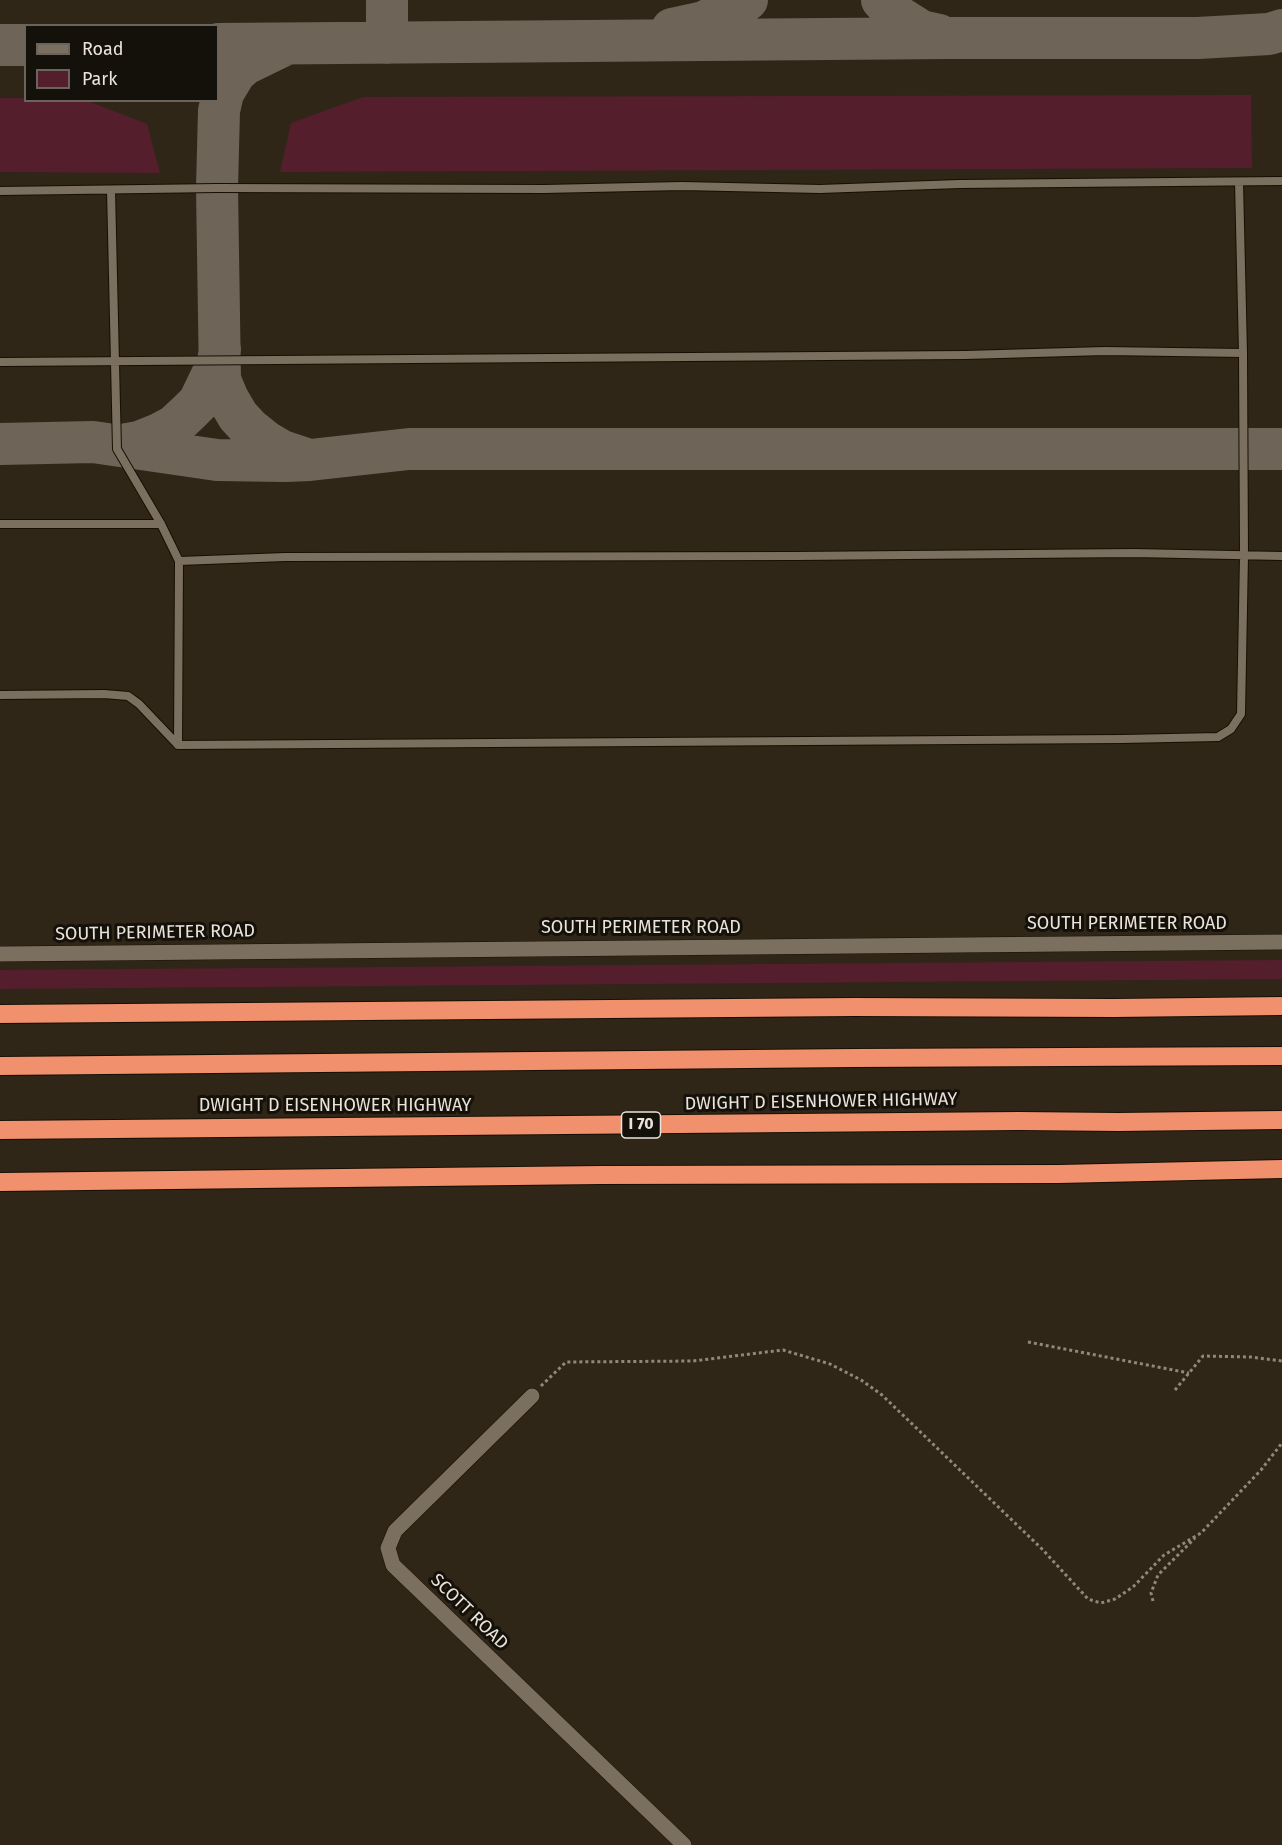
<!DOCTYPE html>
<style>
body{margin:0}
#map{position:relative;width:1282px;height:1845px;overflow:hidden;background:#302618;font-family:"Fira Sans",sans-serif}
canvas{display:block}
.legend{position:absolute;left:24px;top:24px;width:195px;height:78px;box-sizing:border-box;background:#14100a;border:2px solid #6a645d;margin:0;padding:8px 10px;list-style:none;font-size:18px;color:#eae3da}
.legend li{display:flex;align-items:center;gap:12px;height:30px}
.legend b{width:30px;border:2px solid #6a645d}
</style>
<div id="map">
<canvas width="1282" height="1845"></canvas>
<ul class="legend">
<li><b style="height:8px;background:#7b6f60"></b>Road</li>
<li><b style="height:16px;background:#541e2d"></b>Park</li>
</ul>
</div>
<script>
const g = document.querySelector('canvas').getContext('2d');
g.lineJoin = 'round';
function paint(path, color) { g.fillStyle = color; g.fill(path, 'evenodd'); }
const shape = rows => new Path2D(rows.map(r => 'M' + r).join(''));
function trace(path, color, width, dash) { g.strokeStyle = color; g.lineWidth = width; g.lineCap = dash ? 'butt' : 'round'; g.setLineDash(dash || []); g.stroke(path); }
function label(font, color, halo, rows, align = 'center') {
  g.font = font + ' "Fira Sans",sans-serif'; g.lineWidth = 6; g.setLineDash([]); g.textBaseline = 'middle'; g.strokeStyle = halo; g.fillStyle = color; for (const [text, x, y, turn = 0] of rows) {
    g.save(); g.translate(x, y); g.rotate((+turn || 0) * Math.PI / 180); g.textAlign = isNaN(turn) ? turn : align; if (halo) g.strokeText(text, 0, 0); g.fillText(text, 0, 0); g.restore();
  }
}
const green = shape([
 [1251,95,1252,168,280,172,291,123,363,97],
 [0,98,25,98,26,100,88,101,147,124,160,173,0,172],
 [1282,960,1282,979,0,989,0,970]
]);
const taxiway = shape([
 [882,0,896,15,921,31,939,35],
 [672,29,704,22,747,0],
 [387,43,387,0],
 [218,44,949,38,1198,38,1269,34,1282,30],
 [0,45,26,45],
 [284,45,245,64,235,73,223,93,219,111,217,188,220,380,228,399,238,416,250,429,265,441,282,451,303,458],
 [0,444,93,442,217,460,285,461,310,460,409,449,1282,449],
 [122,445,139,442,159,434,174,426,189,412,199,402,211,377,218,362,220,349]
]);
const path = shape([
 [1028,1342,1189,1373],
 [541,1386,566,1362,693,1361,783,1350,830,1364,861,1380,882,1395,1042,1549,1088,1599,1101,1603,1115,1599,1133,1587,1164,1555,1201,1533,1261,1470,1282,1443],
 [1175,1390,1203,1356,1251,1357,1282,1361],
 [1153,1601,1151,1593,1158,1575,1195,1538]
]);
const service = shape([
 [111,190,117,449,161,524,179,561,178,745],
 [0,191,217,188,544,189,682,186,820,189,959,184,1282,181],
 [0,362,965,355,1105,351,1243,353],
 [0,524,161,524],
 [179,561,285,557,794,556,1134,553,1282,556],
 [0,695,104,694,128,696,139,704,178,745,1122,739,1218,737,1231,729,1241,714,1244,556,1243,353,1239,182]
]);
const minor = shape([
 [532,1396,395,1531,388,1548,393,1565,684,1845]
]);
const tertiary = shape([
 [0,954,1282,942]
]);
const motorway = shape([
 [0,1014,854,1007,1114,1008,1282,1006],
 [0,1066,855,1058,1282,1056],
 [0,1130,1019,1121,1118,1122,1282,1120],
 [0,1182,601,1175,1059,1174,1282,1169]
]);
const shields = [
 [641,1125,39]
];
const shieldNames = [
 ["I 70",641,1125]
];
const streetNames = [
 ["SOUTH PERIMETER ROAD",1127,924],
 ["SOUTH PERIMETER ROAD",641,928],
 ["SOUTH PERIMETER ROAD",155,933,-1],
 ["DWIGHT D EISENHOWER HIGHWAY",821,1102,-1],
 ["DWIGHT D EISENHOWER HIGHWAY",335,1106],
 ["SCOTT ROAD",469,1612,44]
];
paint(green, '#541e2d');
trace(taxiway, '#6e6558', 42);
trace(service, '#170f04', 10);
trace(minor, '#170f04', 16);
trace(tertiary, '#170f04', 16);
trace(motorway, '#170f04', 20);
trace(path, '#90887c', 3, [3, 3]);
trace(service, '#7b6f60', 8);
trace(minor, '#7b6f60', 15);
trace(tertiary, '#7b6f60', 15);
trace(motorway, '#f0906d', 18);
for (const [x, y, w] of shields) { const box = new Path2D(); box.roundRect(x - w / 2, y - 13, w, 26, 4.5); g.fillStyle = '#14100a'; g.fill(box); trace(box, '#eae3da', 1.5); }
label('bold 16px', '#eae3da', null, shieldNames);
label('18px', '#eae3da', '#14100a', streetNames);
</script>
